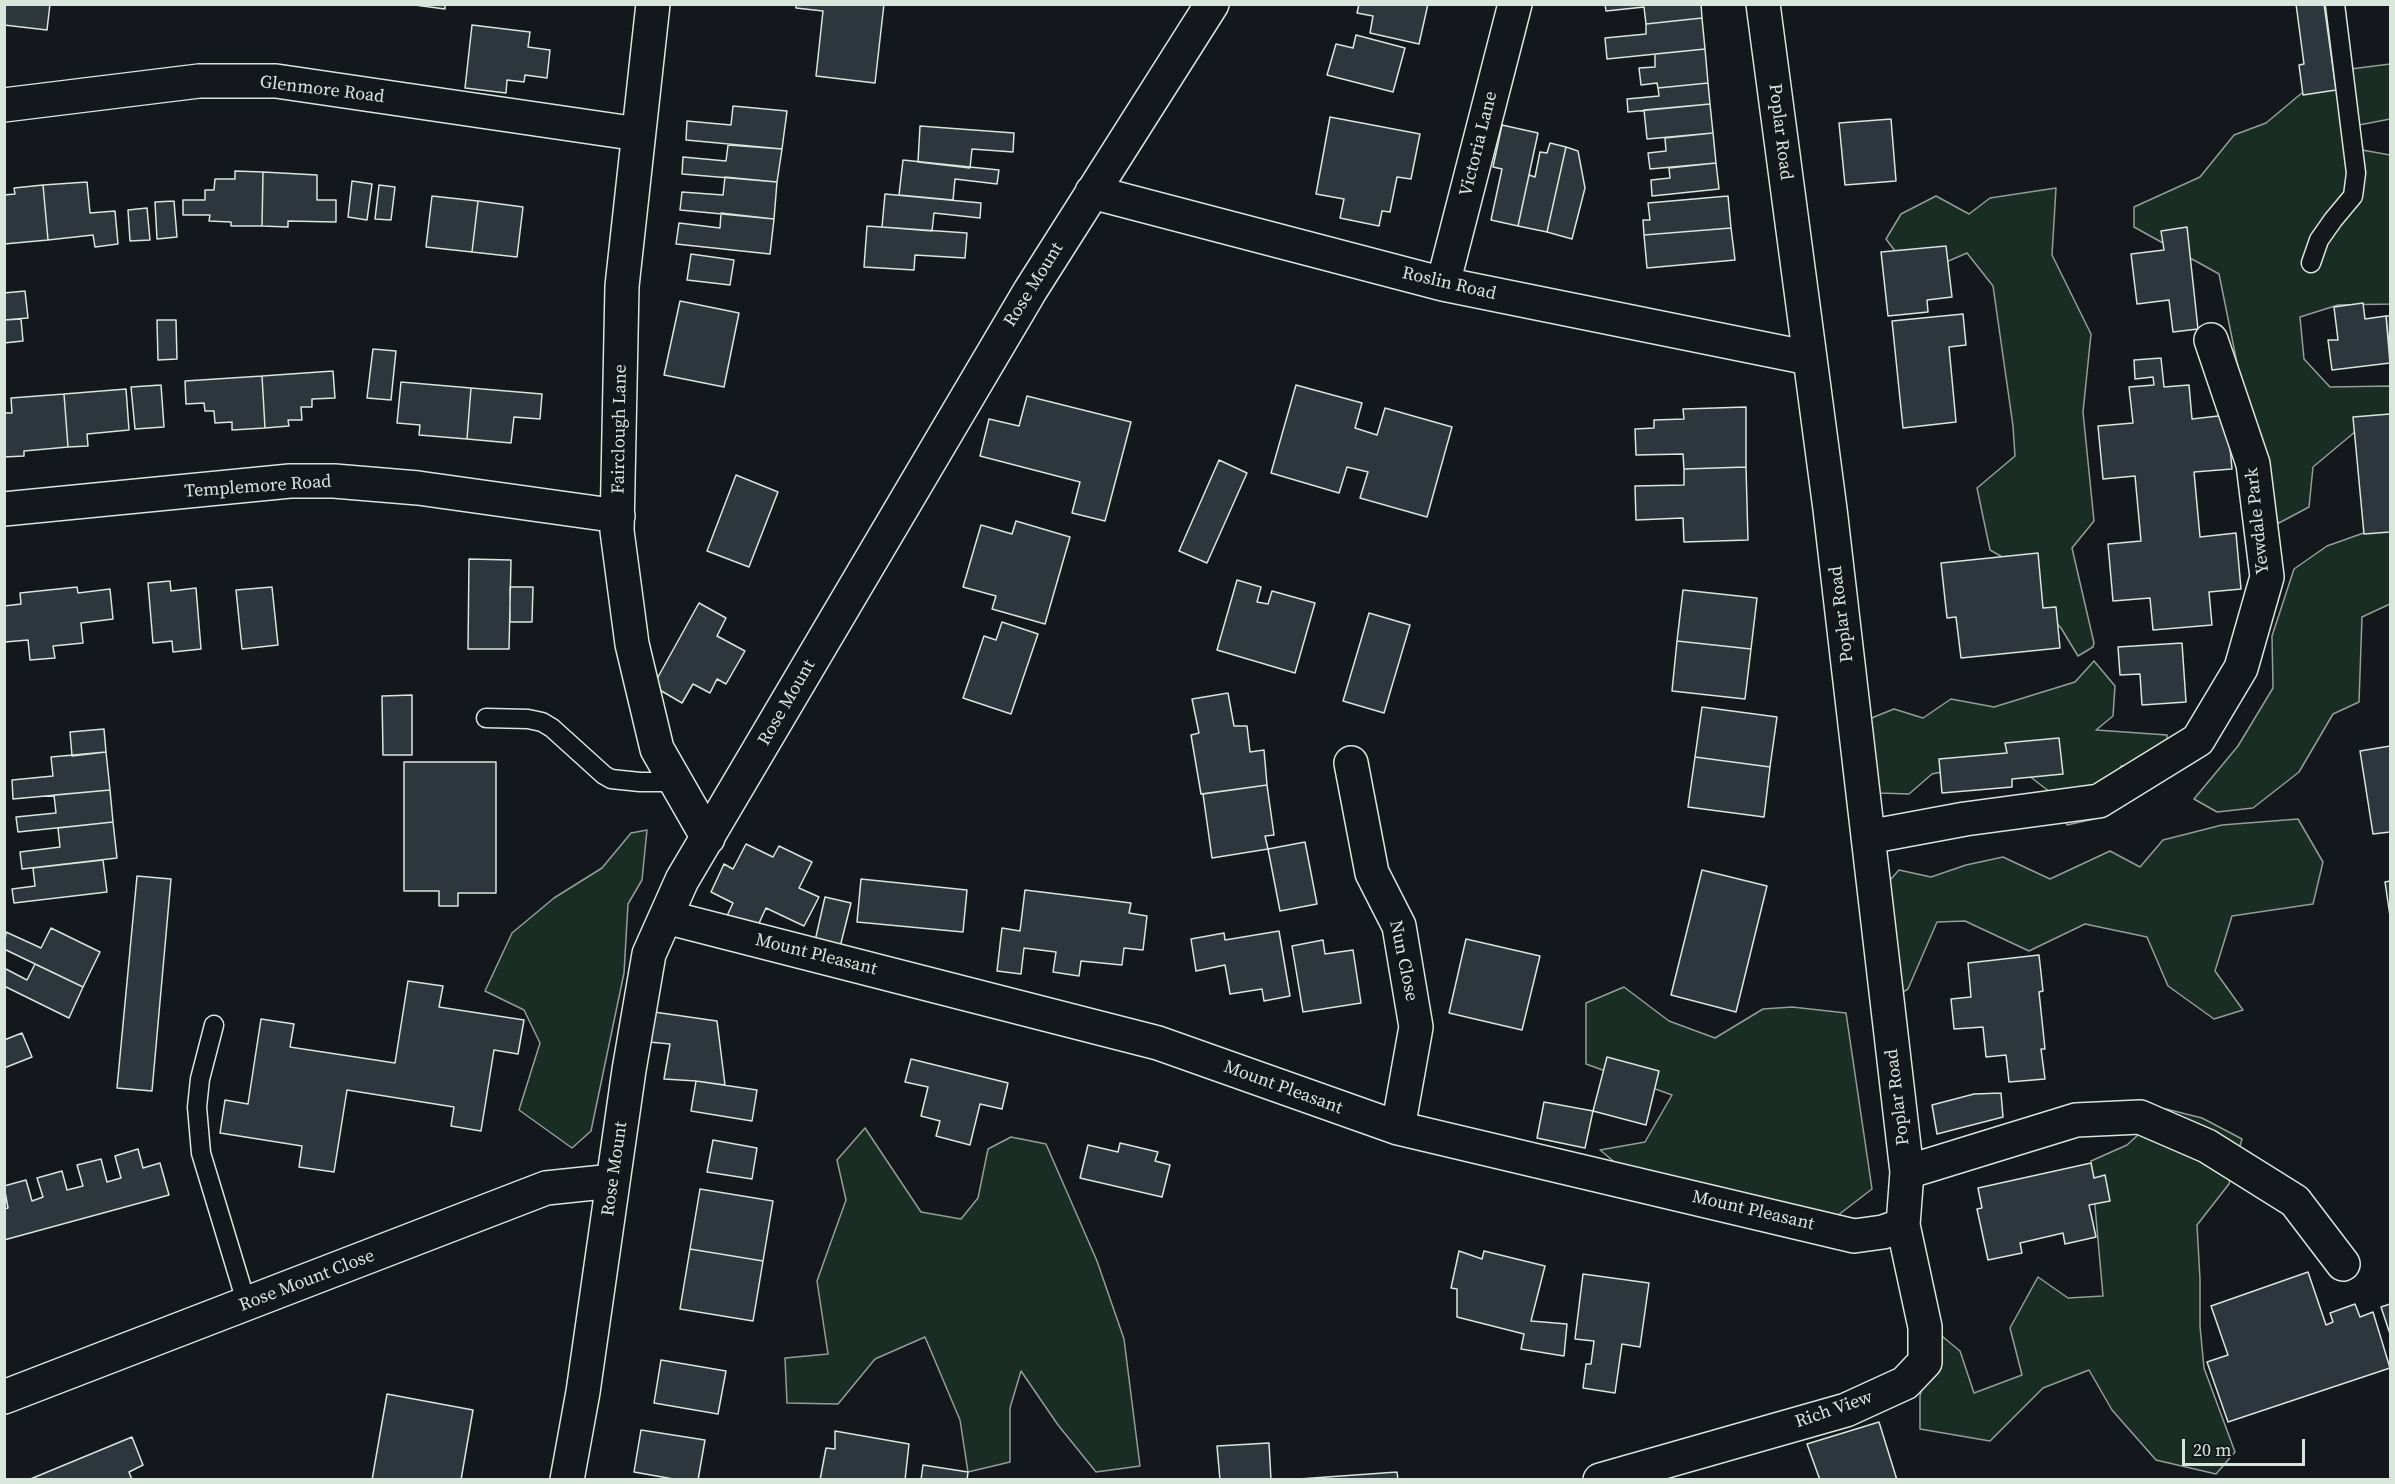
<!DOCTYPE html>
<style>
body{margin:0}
#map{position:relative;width:2395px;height:1484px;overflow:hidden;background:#14181c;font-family:"Source Serif 4",serif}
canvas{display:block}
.frame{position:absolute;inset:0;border:6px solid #d8e6dc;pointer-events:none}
.scale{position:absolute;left:2182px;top:1439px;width:123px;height:27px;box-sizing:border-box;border:3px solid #d8e6dc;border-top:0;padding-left:8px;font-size:18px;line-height:21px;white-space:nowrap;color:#d8e6dc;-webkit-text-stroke:4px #14181c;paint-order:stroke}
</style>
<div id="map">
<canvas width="2395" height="1484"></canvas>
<div class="frame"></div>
<div class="scale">20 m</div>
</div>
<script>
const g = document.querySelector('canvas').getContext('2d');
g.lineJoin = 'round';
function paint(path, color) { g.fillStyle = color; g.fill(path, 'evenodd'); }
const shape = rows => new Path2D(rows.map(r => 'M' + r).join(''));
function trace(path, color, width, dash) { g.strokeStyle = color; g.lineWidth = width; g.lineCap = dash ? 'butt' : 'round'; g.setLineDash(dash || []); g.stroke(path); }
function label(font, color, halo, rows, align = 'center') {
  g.font = font + ' "Source Serif 4",serif'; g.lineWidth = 4.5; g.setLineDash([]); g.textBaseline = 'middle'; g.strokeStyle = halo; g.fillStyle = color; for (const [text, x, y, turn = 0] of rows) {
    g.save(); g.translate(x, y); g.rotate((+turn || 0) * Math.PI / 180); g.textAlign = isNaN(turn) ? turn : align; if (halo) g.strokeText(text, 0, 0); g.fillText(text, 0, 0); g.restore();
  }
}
const green = shape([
 [2390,64,2390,119,2354,126,2362,150,2390,155,2390,304,2338,305,2300,317,2304,359,2330,387,2390,386,2390,425,2374,416,2313,467,2309,507,2279,523,2242,499,2249,422,2219,274,2134,227,2134,207,2200,177,2234,135,2266,123,2327,72,2390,64],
 [2056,188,2052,255,2091,334,2083,412,2094,521,2072,548,2094,643,2093,647,2078,656,2061,628,2032,596,2013,563,1990,550,1977,488,2015,456,2013,426,1993,286,1967,253,1914,276,1886,239,1901,214,1936,196,1969,214,1990,198,2056,188],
 [2372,530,2390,531,2390,604,2362,617,2359,702,2333,714,2299,772,2253,808,2217,812,2194,799,2238,746,2273,688,2272,636,2294,569,2327,546,2372,530],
 [2094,661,2115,686,2113,716,2096,730,2167,735,2166,760,2121,766,2094,819,2067,825,2055,796,2006,758,1932,774,1909,794,1879,793,1864,721,1894,709,1923,718,1951,699,1994,707,2075,682,2094,661],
 [2298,819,2323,862,2313,904,2232,916,2215,971,2243,1010,2214,1019,2168,986,2147,937,2085,924,2029,951,1965,921,1937,922,1908,989,1898,995,1867,973,1863,910,1899,870,1931,877,1966,865,2003,857,2050,879,2110,851,2140,867,2163,840,2222,825,2298,819],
 [647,830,642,880,628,904,624,973,591,1131,572,1148,519,1110,540,1043,524,1010,485,991,512,933,554,898,602,868,631,833,647,830],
 [1624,987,1669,1021,1715,1038,1763,1009,1792,1007,1846,1013,1872,1189,1833,1219,1623,1169,1600,1150,1645,1142,1672,1095,1586,1064,1586,1003,1624,987],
 [2166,1109,2202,1118,2242,1139,2229,1184,2197,1225,2200,1279,2200,1326,2204,1368,2235,1452,2216,1474,2156,1460,2112,1410,2089,1370,2043,1388,1990,1441,1920,1429,1920,1396,1937,1332,1960,1351,1974,1393,2022,1375,2010,1328,2038,1277,2068,1298,2103,1296,2091,1161,2127,1145,2166,1109],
 [865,1128,921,1212,961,1219,978,1198,988,1149,1011,1137,1046,1144,1097,1261,1124,1339,1140,1466,1096,1472,1058,1425,1021,1371,1010,1408,1010,1462,968,1472,960,1420,925,1337,875,1359,838,1404,787,1403,785,1358,828,1354,817,1281,846,1200,837,1160,865,1128]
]);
const building = shape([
 [4,4,50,4,47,30,4,25,4,4],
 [407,4,445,4,445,9,407,4],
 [796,4,884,4,875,83,816,76,823,11,796,8,796,4],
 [1359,4,1428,4,1419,44,1370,33,1373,16,1357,13,1359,4],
 [1605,4,1701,4,1702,18,1646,24,1644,7,1606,11,1605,4],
 [2296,4,2324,4,2336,90,2303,95,2299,65,2304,64,2296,4],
 [1702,18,1705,49,1607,59,1605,38,1646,34,1646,24,1702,18],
 [472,25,530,32,528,47,550,50,547,78,525,75,524,82,507,80,506,93,465,88,472,25],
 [1356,35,1405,48,1393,92,1327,75,1336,44,1353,48,1356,35],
 [1705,49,1708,83,1658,88,1657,83,1641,85,1639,68,1655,67,1655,54,1705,49],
 [1708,83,1710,104,1628,112,1627,99,1659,96,1658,88,1708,83],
 [1710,104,1713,133,1647,139,1644,110,1710,104],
 [733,106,787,111,782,149,686,140,687,121,731,125,733,106],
 [1330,117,1420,134,1411,179,1397,177,1390,212,1382,211,1379,226,1340,218,1344,199,1316,194,1330,117],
 [1891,119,1896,181,1845,185,1839,123,1891,119],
 [1502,125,1538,133,1518,226,1491,220,1502,169,1493,167,1502,125],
 [920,126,1014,133,1013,152,972,149,970,168,918,162,920,126],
 [1713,133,1716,163,1650,169,1648,153,1666,151,1665,138,1713,133],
 [1550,143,1566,147,1547,232,1518,226,1529,175,1535,177,1540,152,1547,153,1550,143],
 [728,145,782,149,777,182,682,174,683,157,726,161,728,145],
 [1566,147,1578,151,1585,188,1572,239,1547,232,1566,147],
 [903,160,999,170,997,184,955,179,953,200,899,195,903,160],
 [1716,163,1719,189,1652,196,1651,180,1670,178,1669,168,1716,163],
 [235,171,263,172,262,226,231,226,231,222,209,221,210,215,183,215,183,200,205,200,205,190,214,190,215,179,235,179,235,171],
 [263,172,317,175,317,200,336,200,336,222,288,221,288,227,262,226,263,172],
 [725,177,777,182,774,219,680,210,682,192,723,195,725,177],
 [352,181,372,184,367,220,348,217,352,181],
 [87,182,90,213,115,211,118,244,95,247,93,235,48,240,43,185,87,182],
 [43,185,48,240,4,244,4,195,15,194,14,188,43,185],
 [379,185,395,187,391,220,375,219,379,185],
 [885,194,981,203,980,218,934,213,932,231,882,227,885,194],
 [432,196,478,201,472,252,426,247,432,196],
 [1728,196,1731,228,1644,235,1643,220,1650,220,1648,203,1728,196],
 [174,201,177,237,157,239,155,202,174,201],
 [478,201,523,207,517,257,472,252,478,201],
 [147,208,150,240,130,241,128,210,147,208],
 [721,213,774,219,770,254,676,244,679,223,720,228,721,213],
 [867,226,967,233,965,258,915,255,914,270,864,267,867,226],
 [2187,227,2198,329,2173,332,2169,300,2137,304,2131,254,2164,250,2161,231,2187,227],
 [1731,228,1735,260,1647,268,1644,235,1731,228],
 [1946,246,1952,297,1927,300,1928,312,1888,316,1881,252,1946,246],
 [691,254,734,260,730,285,687,280,691,254],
 [25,291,28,318,4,320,4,293,25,291],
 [680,301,739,313,724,387,664,375,680,301],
 [2363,303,2365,319,2386,316,2390,363,2332,370,2328,340,2338,340,2334,307,2363,303],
 [1963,314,1966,345,1949,347,1956,422,1903,428,1892,321,1963,314],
 [2386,316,2390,316,2390,353,2386,316],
 [21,319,23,341,4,343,4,320,21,319],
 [157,320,176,320,177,359,158,360,157,320],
 [373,349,396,351,391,400,367,398,373,349],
 [2161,358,2164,387,2189,385,2192,419,2227,415,2232,469,2194,472,2200,537,2236,533,2241,589,2209,592,2212,625,2153,630,2150,598,2113,601,2108,544,2141,541,2135,476,2103,479,2098,426,2133,423,2129,387,2154,385,2153,377,2135,379,2134,360,2161,358],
 [333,371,335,398,312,399,312,407,301,407,302,420,288,420,289,426,265,428,262,376,333,371],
 [262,376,265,428,232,430,232,422,215,423,214,411,205,411,204,403,186,404,185,381,262,376],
 [401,382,471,388,467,439,419,435,420,425,397,423,401,382],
 [161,385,164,427,135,429,131,387,161,385],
 [1296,385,1362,403,1355,428,1377,435,1385,408,1452,427,1427,517,1360,498,1368,472,1347,467,1339,493,1271,473,1296,385],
 [471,388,542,394,540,419,514,417,511,443,467,439,471,388],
 [126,389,129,430,87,434,88,446,68,447,64,394,126,389],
 [64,394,68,447,24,451,24,456,4,457,4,413,12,413,11,398,64,394],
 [1027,396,1131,422,1105,521,1072,513,1080,482,980,456,989,419,1019,426,1027,396],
 [1746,407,1746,467,1684,469,1683,454,1636,455,1635,429,1654,428,1654,420,1684,419,1683,409,1746,407],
 [2390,414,2390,532,2364,534,2353,417,2390,414],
 [1219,460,1247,473,1207,563,1179,551,1219,460],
 [1746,467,1748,540,1684,542,1683,518,1636,520,1635,486,1684,485,1684,469,1746,467],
 [736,475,778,492,749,567,707,551,736,475],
 [1016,521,1070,537,1045,624,992,609,996,596,963,587,981,525,1012,534,1016,521],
 [2038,553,2043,608,2056,607,2060,648,1961,658,1956,617,1947,618,1941,563,2038,553],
 [469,559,511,560,509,649,468,649,469,559],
 [1237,580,1261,587,1257,602,1268,604,1272,591,1315,603,1295,673,1217,650,1237,580],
 [170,581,171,591,196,588,201,649,173,652,172,641,153,643,148,583,170,581],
 [77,587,78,593,110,589,113,619,81,623,83,643,53,646,55,658,30,660,28,640,5,642,4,606,21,604,20,593,77,587],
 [272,587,278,645,242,649,236,590,272,587],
 [510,587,533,587,532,622,510,622,510,587],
 [1683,590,1757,598,1751,649,1677,641,1683,590],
 [699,603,726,618,717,636,745,651,726,684,717,679,710,693,693,684,682,703,653,686,699,603],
 [1369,613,1410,625,1384,713,1343,701,1369,613],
 [1002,622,1038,634,1011,714,963,698,984,636,996,640,1002,622],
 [1677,641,1751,649,1745,699,1672,691,1677,641],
 [2182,643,2186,702,2142,705,2140,674,2120,675,2118,647,2182,643],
 [1228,693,1234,726,1247,726,1250,752,1264,750,1267,785,1201,794,1191,735,1199,733,1192,699,1228,693],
 [412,695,412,755,383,755,382,696,412,695],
 [1702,707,1777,717,1770,767,1695,757,1702,707],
 [104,729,106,752,72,756,70,732,104,729],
 [2059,738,2063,774,2012,779,2012,787,1942,793,1939,759,2007,753,2005,743,2059,738],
 [2390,746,2390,832,2373,834,2360,751,2390,746],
 [106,752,110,790,13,799,12,780,53,776,51,757,106,752],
 [1695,757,1770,767,1764,817,1688,807,1695,757],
 [404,762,496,762,496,893,458,893,458,906,439,906,439,891,404,891,404,762],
 [1267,785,1274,835,1265,836,1268,849,1212,858,1203,794,1267,785],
 [110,790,113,822,18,832,16,817,56,813,54,795,110,790],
 [113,822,117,858,22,869,20,852,60,847,58,828,113,822],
 [1305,842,1317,904,1280,911,1268,849,1305,842],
 [746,844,773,857,779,846,812,862,799,888,819,897,804,926,766,908,754,934,725,920,733,903,711,892,724,864,733,869,746,844],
 [103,860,107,892,14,903,12,889,35,886,33,868,103,860],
 [1702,870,1767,886,1736,1012,1671,995,1702,870],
 [137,876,171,879,152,1091,117,1088,137,876],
 [861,879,967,890,963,932,857,922,861,879],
 [2390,881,2390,916,2385,882,2390,881],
 [1025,890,1131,903,1129,913,1147,916,1143,950,1124,948,1122,965,1081,961,1079,976,1053,972,1056,952,1024,948,1021,974,997,971,1002,928,1020,931,1025,890],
 [825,897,851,903,840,947,815,941,825,897],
 [51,928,100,952,83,987,4,949,6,932,41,948,51,928],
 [1279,931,1290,996,1264,1001,1262,989,1230,994,1225,965,1196,971,1191,939,1224,933,1225,940,1279,931],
 [1466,939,1540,956,1522,1030,1449,1013,1466,939],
 [1323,940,1325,954,1353,950,1361,1003,1303,1012,1292,946,1323,940],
 [2039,955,2043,991,2039,992,2045,1049,2041,1049,2045,1079,2009,1082,2006,1055,1986,1057,1983,1027,1954,1029,1951,999,1971,997,1968,963,2039,955],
 [35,964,83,987,69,1018,4,986,4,968,27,980,35,964],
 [408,981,443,986,439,1007,524,1020,518,1054,494,1050,481,1131,451,1126,454,1107,347,1090,334,1172,299,1167,302,1146,220,1133,225,1100,248,1104,261,1019,294,1024,290,1047,395,1063,408,981],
 [654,1012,717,1021,725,1085,696,1081,664,1079,670,1044,649,1042,654,1012],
 [22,1033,32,1057,4,1068,4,1040,22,1033],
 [1607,1057,1659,1071,1646,1125,1593,1111,1607,1057],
 [911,1059,1008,1083,1002,1109,980,1104,970,1145,936,1136,940,1121,921,1116,928,1087,905,1082,911,1059],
 [696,1081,757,1090,752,1121,691,1111,696,1081],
 [2001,1093,2003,1117,1937,1134,1932,1105,1974,1094,2001,1093],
 [1544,1102,1593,1111,1585,1148,1537,1138,1544,1102],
 [713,1140,757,1148,752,1179,707,1172,713,1140],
 [1120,1143,1158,1152,1155,1161,1170,1165,1162,1197,1080,1178,1088,1145,1118,1152,1120,1143],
 [138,1149,143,1168,160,1163,169,1195,4,1240,4,1209,8,1208,4,1186,26,1180,32,1201,43,1197,37,1178,62,1171,67,1190,83,1186,77,1165,101,1159,107,1182,121,1178,115,1156,138,1149],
 [2091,1163,2094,1178,2105,1175,2110,1201,2089,1205,2096,1237,2065,1244,2063,1233,2020,1243,2022,1253,1988,1260,1977,1209,1982,1208,1978,1188,2091,1163],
 [700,1189,773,1201,763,1261,690,1249,700,1189],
 [690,1249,763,1261,753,1321,680,1309,690,1249],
 [1459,1251,1482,1259,1484,1251,1545,1266,1531,1321,1567,1324,1564,1356,1521,1349,1524,1334,1457,1317,1457,1289,1451,1288,1459,1251],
 [2308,1272,2326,1325,2333,1322,2330,1313,2355,1304,2360,1317,2373,1312,2390,1368,2228,1422,2207,1362,2228,1355,2211,1306,2308,1272],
 [1583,1274,1649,1283,1640,1347,1622,1344,1615,1393,1583,1388,1586,1364,1591,1364,1594,1341,1575,1339,1583,1274],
 [2390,1304,2390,1334,2381,1307,2390,1304],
 [661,1360,726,1371,718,1414,654,1403,661,1360],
 [387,1394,473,1410,461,1480,372,1480,387,1394],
 [1879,1422,1897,1480,1820,1480,1807,1444,1879,1422],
 [641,1430,705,1440,698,1480,679,1480,634,1472,641,1430],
 [835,1431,909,1444,905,1480,820,1480,826,1448,835,1449,835,1431],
 [132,1437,143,1465,129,1472,132,1480,28,1480,132,1437],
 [1269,1443,1271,1480,1220,1480,1217,1446,1269,1443],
 [923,1465,968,1472,967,1480,921,1480,923,1465],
 [1397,1472,1398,1480,1285,1480,1397,1472]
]);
const lane = shape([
 [2311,263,2319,240,2333,220,2353,196,2356,173,2335,4],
 [486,718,528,719,542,722,552,728,604,775,611,779,640,782,675,782],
 [214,1025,200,1079,197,1107,201,1153,247,1305]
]);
const street = shape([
 [653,4,622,286,617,531,632,644,657,749,708,838],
 [4,105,199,81,276,81,638,134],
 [1092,192,1443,284,1809,358],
 [1443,284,1515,4],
 [4,509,290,481,334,481,418,488,618,516],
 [1351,763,1372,873,1399,926,1416,1027,1398,1128],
 [1868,837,1965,819,2099,801,2198,740,2241,668,2267,577,2253,464,2211,340],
 [666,917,1158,1043,1398,1128,1854,1236,1883,1232,1903,1225],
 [1907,1172,2076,1120,2140,1117,2207,1146,2295,1201,2343,1264],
 [4,1397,546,1188,613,1181],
 [567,1480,583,1392,629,1070,649,954,682,880,1030,291,1212,4],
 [1600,1480,1846,1410,1905,1383,1925,1362,1925,1327,1903,1225,1907,1172,1830,509,1763,4]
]);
const streetNames = [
 ["Glenmore Road",322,90,7],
 ["Poplar Road",1780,132,83],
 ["Victoria Lane",1479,144,-76],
 ["Roslin Road",1449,284,13],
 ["Rose Mount",1034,285,-58],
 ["Fairclough Lane",620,429,-89],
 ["Templemore Road",258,487,-4],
 ["Yewdale Park",2258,521,-96],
 ["Poplar Road",1842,614,-97],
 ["Rose Mount",787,703,-60],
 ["Mount Pleasant",816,955,14],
 ["Nun Close",1403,961,78],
 ["Mount Pleasant",1283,1088,20],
 ["Poplar Road",1898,1097,-97],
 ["Rose Mount",615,1169,-82],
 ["Mount Pleasant",1753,1211,13],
 ["Rose Mount Close",307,1281,-21],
 ["Rich View",1834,1410,-19]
];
paint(green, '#1a2d24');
trace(green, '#939e99', 1.5);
paint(building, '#2c363c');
trace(building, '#d8e6dc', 1.5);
trace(lane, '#d8e6dc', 21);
trace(street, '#d8e6dc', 36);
trace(lane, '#14181c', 18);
trace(street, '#14181c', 33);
label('18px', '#d8e6dc', '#14181c', streetNames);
</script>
